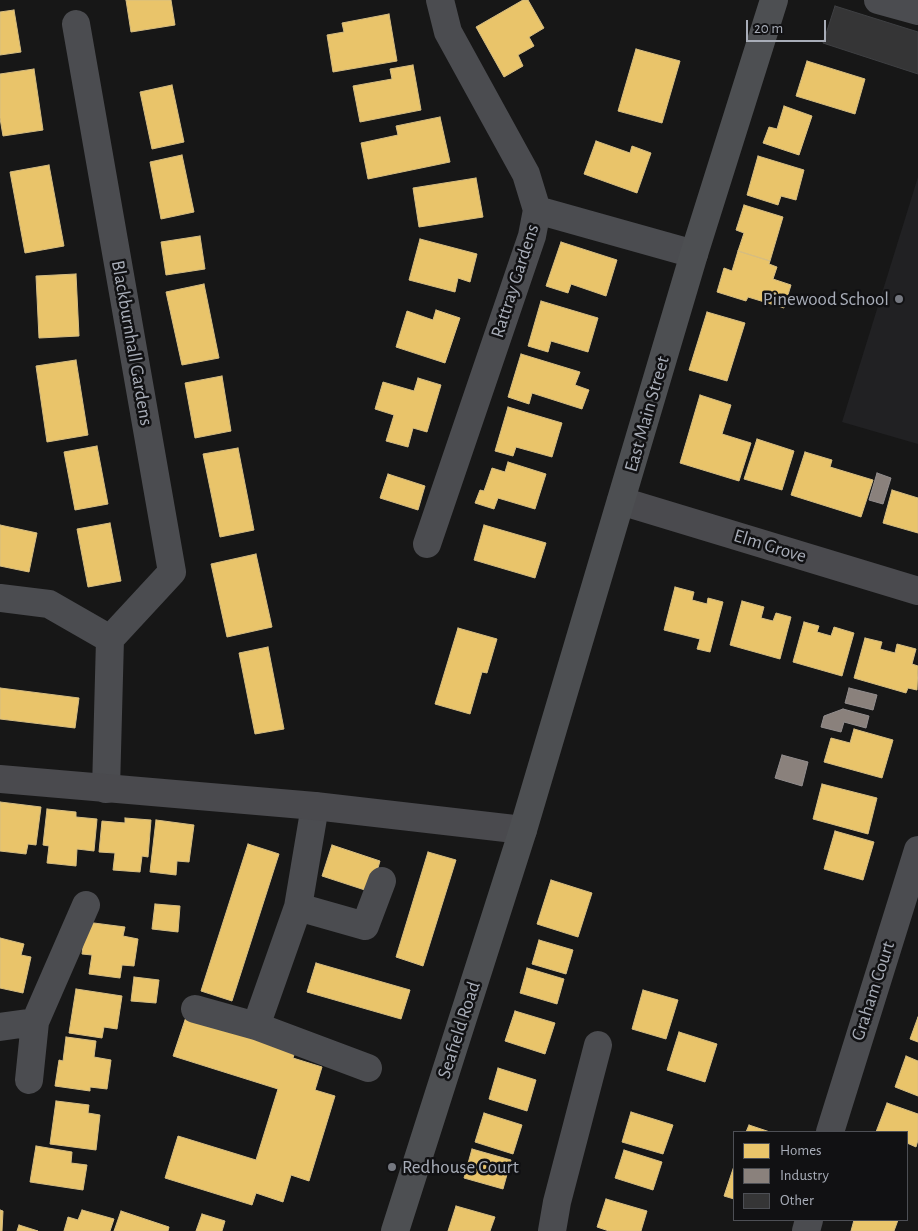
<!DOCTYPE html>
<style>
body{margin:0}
#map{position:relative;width:918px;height:1231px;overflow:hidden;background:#171717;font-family:"Alegreya Sans",sans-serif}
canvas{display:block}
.legend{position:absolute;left:733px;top:1131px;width:175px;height:90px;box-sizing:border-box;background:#111113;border:1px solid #4d4f55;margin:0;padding:6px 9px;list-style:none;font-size:15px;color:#a8adb8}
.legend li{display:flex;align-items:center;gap:10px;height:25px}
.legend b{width:25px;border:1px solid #4d4f55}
.scale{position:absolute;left:746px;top:20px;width:80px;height:22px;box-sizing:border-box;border:2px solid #a8adb8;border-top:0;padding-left:6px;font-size:15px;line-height:18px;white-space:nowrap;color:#a8adb8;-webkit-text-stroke:4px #111113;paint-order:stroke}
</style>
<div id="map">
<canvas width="918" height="1231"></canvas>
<ul class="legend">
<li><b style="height:14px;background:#e9c46a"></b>Homes</li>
<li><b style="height:14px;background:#8a817c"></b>Industry</li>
<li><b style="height:14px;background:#353536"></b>Other</li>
</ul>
<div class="scale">20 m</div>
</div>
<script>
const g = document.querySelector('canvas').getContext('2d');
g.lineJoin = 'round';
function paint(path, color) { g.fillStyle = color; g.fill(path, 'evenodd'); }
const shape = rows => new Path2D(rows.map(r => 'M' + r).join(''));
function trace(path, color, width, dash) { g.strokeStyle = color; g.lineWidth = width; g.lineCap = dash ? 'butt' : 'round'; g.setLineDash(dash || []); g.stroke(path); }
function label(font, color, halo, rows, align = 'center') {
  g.font = font + ' "Alegreya Sans",sans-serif'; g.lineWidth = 5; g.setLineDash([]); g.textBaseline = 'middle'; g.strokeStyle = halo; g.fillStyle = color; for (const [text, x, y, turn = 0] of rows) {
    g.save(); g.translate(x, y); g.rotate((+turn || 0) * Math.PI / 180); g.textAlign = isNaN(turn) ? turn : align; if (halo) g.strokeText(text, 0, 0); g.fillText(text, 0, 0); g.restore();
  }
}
const built = shape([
 [918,177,918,444,842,422]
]);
const homes = shape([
 [126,0,171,0,175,25,131,32,126,0],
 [523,0,528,0,544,28,529,37,534,46,518,55,523,66,504,77,476,27,523,0],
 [14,10,21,52,0,55,0,12,14,10],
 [389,14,397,61,333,72,327,35,344,32,342,23,389,14],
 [636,49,680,61,662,123,618,111,636,49],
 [807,61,865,79,855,114,796,96,807,61],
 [413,65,421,110,360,122,353,86,392,79,390,69,413,65],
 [34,69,43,130,3,136,0,118,0,74,34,69],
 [172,85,184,142,152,149,140,92,172,85],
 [784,106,812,116,799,155,763,143,769,127,777,129,784,106],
 [440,117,450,162,368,179,361,143,398,135,396,126,440,117],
 [596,141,630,153,632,146,651,153,637,193,584,174,596,141],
 [182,155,194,212,161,219,150,162,182,155],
 [758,156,804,170,796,200,781,196,778,205,747,195,758,156],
 [49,165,64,246,25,253,10,172,49,165],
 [476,178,483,217,419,227,413,188,476,178],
 [744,205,783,217,770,261,738,251,744,233,736,230,744,205],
 [200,236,205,269,166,275,161,242,200,236],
 [420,239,477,254,470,282,458,278,455,292,409,280,420,239],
 [561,242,617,260,606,296,571,284,568,293,546,286,561,242],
 [738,251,770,261,769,264,777,267,773,279,791,285,784,308,748,297,746,301,717,292,724,268,732,271,738,251],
 [76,274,79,336,39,338,36,276,76,274],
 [204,284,219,358,182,365,166,292,204,284],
 [541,301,598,318,588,352,551,341,548,352,528,346,541,301],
 [436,310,460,318,445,363,396,347,407,311,433,320,436,310],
 [707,312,745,323,727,381,689,370,707,312],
 [521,354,580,372,575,385,589,390,582,409,532,393,529,404,508,397,521,354],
 [76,360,88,435,47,442,36,366,76,360],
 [222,376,231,431,195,438,185,383,222,376],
 [418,378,441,385,427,432,413,428,408,447,386,441,394,415,375,409,383,382,414,391,418,378],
 [700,395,731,405,722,434,751,443,739,481,680,463,700,395],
 [508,407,562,423,552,457,516,447,513,456,495,451,508,407],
 [757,439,794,451,782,490,744,479,757,439],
 [97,446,108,504,75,510,64,452,97,446],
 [238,448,254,530,220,537,203,454,238,448],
 [805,452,832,460,830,467,873,480,861,517,791,495,805,452],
 [508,462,546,474,535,509,498,498,494,509,475,503,480,490,484,491,492,468,505,472,508,462],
 [388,474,425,486,418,510,380,498,388,474],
 [892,490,918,498,918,533,883,523,892,490],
 [110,523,121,581,88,587,77,529,110,523],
 [0,525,37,533,29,572,0,566,0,525],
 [484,525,546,543,535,578,474,560,484,525],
 [256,554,272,627,227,637,211,564,256,554],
 [675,587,694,592,692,600,707,604,708,598,723,602,710,652,697,649,700,639,664,630,675,587],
 [742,601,764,607,761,618,773,621,776,613,791,617,780,659,730,645,742,601],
 [804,622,819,626,817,632,831,636,834,627,854,633,842,676,793,662,804,622],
 [458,628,497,639,487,673,482,672,470,714,435,704,458,628],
 [865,638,882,642,880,649,895,653,897,644,916,649,912,664,918,666,917,690,908,688,906,693,854,678,865,638],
 [268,647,284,729,255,734,239,653,268,647],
 [0,688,79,698,75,728,0,719,0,688],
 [854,729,893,740,882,778,824,762,831,738,850,743,854,729],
 [822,784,877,798,868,834,813,819,822,784],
 [0,802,41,807,36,845,28,844,26,854,0,851,0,802],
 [47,809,76,812,76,817,97,819,94,851,77,849,76,866,47,863,49,846,43,845,47,809],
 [125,818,151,820,148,857,142,856,140,872,113,870,115,853,99,852,102,821,125,823,125,818],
 [156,820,194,825,189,862,177,861,176,875,150,872,156,820],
 [835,831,874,842,863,880,824,869,835,831],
 [248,844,279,854,232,1001,201,991,248,844],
 [332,845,380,861,371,892,322,876,332,845],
 [428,852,456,860,423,966,396,957,428,852],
 [551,880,592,893,578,937,537,924,551,880],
 [155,904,180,906,178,932,152,929,155,904],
 [86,922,125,927,123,936,138,939,134,966,122,965,120,978,89,974,92,955,82,954,86,922],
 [0,938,24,944,21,955,31,957,23,993,0,988,0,938],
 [539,940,573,950,566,974,532,964,539,940],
 [316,963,410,990,401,1019,307,992,316,963],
 [527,968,564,979,557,1004,520,993,527,968],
 [134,977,159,980,156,1003,131,1001,134,977],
 [76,989,122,996,117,1029,104,1027,102,1038,69,1033,76,989],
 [643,990,678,1000,666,1039,632,1029,643,990],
 [515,1011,555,1023,545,1054,505,1041,515,1011],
 [187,1014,296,1048,293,1058,322,1067,315,1090,335,1096,309,1181,291,1175,283,1202,256,1193,252,1205,165,1178,178,1136,256,1160,278,1089,173,1056,187,1014],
 [918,1017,918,1042,910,1039,918,1017],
 [679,1032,717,1044,705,1082,667,1070,679,1032],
 [66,1037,96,1041,94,1057,111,1060,107,1089,90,1087,90,1091,55,1086,59,1060,63,1061,66,1037],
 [906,1056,918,1061,918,1096,895,1087,906,1056],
 [498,1068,536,1080,527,1111,489,1099,498,1068],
 [56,1101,89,1105,88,1113,100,1115,96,1150,50,1144,56,1101],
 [887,1103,918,1114,918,1140,916,1147,907,1143,907,1132,876,1132,887,1103],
 [631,1112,673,1125,663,1154,622,1142,631,1112],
 [484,1113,522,1125,513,1154,475,1142,484,1113],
 [749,1125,770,1132,746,1132,749,1125],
 [36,1146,72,1152,71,1163,87,1165,83,1190,30,1182,36,1146],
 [472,1149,511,1160,503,1189,464,1178,472,1149],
 [624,1150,662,1162,653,1190,615,1178,624,1150],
 [734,1166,734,1199,724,1196,734,1166],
 [606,1199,647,1211,641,1231,609,1231,597,1227,606,1199],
 [456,1206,495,1217,490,1231,448,1231,456,1206],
 [0,1210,3,1211,2,1231,0,1231,0,1210],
 [82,1210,114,1219,110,1231,64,1231,68,1217,78,1220,82,1210],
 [121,1211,169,1227,168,1231,114,1231,121,1211],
 [202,1214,225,1221,222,1231,196,1231,202,1214],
 [854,1220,898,1220,894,1231,851,1231,854,1220],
 [19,1225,38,1231,17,1231,19,1225]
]);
const industry = shape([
 [877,473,891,478,883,504,869,500,877,473],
 [849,688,877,695,873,710,845,703,849,688],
 [843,709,869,716,866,728,844,722,841,732,821,727,824,716,843,709],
 [782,755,808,762,802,786,775,778,782,755]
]);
const building = shape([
 [835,6,918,32,918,74,823,43,835,6]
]);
const street = shape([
 [878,0,918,11],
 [76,24,172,572,110,639,106,789],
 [537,210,694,254],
 [427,544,532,236,537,210,526,174,448,32,440,0],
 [0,598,49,604,110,639],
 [298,907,365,926,382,881],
 [195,1009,256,1026,368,1068],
 [256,1026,298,907,315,806],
 [0,1027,35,1022],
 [29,1080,35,1022,86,905],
 [830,1132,918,850],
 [552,1231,557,1202,598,1045],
 [806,1231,809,1220]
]);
const secondary = shape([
 [621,501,918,591],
 [0,779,315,806,523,830]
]);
const primary = shape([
 [395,1231,523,830,694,254,774,0]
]);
const markers = [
 [899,299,5,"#757880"],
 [392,1167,5,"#757880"]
];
const streetNames = [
 ["Rattray Gardens",515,281,-72],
 ["Blackburnhall Gardens",132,343,80],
 ["East Main Street",647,414,-74],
 ["Elm Grove",770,546,17],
 ["Graham Court",873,991,-72],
 ["Seafield Road",459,1030,-72]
];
const poiNames = [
 ["Pinewood School",889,299],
 ["Redhouse Court",402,1167,"left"]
];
paint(built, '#212123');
paint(homes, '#e9c46a');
trace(homes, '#d6bd81', 1);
paint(industry, '#8a817c');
trace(industry, '#938e8e', 1);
paint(building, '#353536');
trace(building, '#3f4043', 1);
trace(street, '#4b4c50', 28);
trace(secondary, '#4a4a4e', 28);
trace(primary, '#4d4f52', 28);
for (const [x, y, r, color] of markers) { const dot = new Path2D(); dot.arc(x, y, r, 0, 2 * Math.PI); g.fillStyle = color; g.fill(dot); trace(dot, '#111113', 2); }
label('19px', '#a8adb8', '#111113', streetNames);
label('19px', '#a8adb8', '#111113', poiNames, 'right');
</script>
